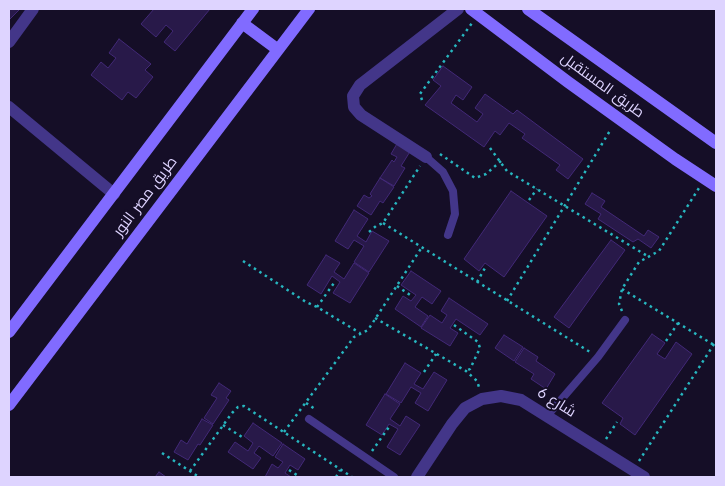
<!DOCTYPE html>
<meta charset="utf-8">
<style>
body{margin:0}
#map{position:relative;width:725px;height:486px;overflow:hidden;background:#150e27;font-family:Jost,sans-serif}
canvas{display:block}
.frame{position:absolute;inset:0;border:10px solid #ded4ff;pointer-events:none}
</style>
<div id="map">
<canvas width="725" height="486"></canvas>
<div class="frame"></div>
</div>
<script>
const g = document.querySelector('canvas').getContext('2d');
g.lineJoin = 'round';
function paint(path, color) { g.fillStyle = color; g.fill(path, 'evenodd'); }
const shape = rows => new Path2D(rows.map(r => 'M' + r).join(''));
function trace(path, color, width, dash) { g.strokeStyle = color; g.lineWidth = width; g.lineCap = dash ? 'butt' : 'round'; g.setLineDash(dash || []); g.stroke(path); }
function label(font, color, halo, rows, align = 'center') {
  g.font = font + ' Jost,Cairo,sans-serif'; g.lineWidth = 4; g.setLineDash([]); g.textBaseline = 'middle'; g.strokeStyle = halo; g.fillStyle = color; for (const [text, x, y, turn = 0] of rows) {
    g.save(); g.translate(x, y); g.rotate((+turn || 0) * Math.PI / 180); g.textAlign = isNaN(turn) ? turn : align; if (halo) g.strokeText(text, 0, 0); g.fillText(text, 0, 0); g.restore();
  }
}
const building = shape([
 [9,9,20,9,9,20,9,9],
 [154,9,210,9,175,51,164,42,173,31,166,25,156,37,141,24,154,9],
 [119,39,151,64,145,70,153,77,136,98,128,92,122,100,91,75,101,62,108,68,116,58,109,53,119,39],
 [443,66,472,87,463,100,456,95,451,103,477,122,483,114,475,108,485,94,513,114,517,110,583,159,568,179,556,170,560,165,522,138,525,134,509,123,500,135,495,131,484,147,425,105,441,86,433,80,443,66],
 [398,142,411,150,401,166,405,168,394,186,380,178,392,160,394,162,397,157,391,154,398,142],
 [380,178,394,187,383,203,380,201,371,215,357,206,364,195,369,198,372,196,370,194,380,178],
 [511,191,547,216,504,277,485,263,479,271,464,259,511,191],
 [592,193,605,201,601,207,644,236,648,230,659,237,651,248,638,239,633,242,598,219,601,214,585,204,592,193],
 [354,210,368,219,357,236,366,242,372,231,389,241,369,272,354,262,364,246,354,240,348,249,335,241,354,210],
 [611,240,625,250,569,328,554,317,611,240],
 [326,255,340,263,334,272,344,279,354,263,369,273,350,303,333,293,340,282,332,276,321,294,307,285,326,255],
 [411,271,441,291,432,304,422,297,415,307,428,316,421,327,395,309,403,296,411,301,416,295,401,285,411,271],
 [449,298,488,324,480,335,456,319,450,328,458,333,450,346,421,328,430,315,442,323,447,315,441,311,449,298],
 [652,334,665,343,657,354,665,359,676,342,692,354,635,435,620,424,623,418,602,403,652,334],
 [504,335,523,347,514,361,495,348,504,335],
 [524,348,538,357,536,361,555,374,546,389,531,379,534,374,515,362,524,348],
 [405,363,421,373,414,384,423,389,434,372,447,380,428,411,415,403,421,393,411,387,401,403,386,394,405,363],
 [219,383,231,391,226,398,229,400,213,424,204,418,217,398,211,395,219,383],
 [385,394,400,404,390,419,400,426,406,416,420,425,400,455,387,447,398,429,389,424,382,435,366,425,385,394],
 [202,419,213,425,200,445,198,444,188,460,174,452,181,440,187,444,202,419],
 [253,423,282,443,273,456,259,446,254,453,261,458,253,469,228,452,235,442,248,451,253,443,244,436,253,423],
 [283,444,305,459,298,470,290,465,285,473,291,477,265,477,272,464,278,468,283,462,275,457,283,444],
 [159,472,166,477,155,477,159,472]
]);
const path = shape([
 [422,100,420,94,472,23],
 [490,148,507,171,649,257],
 [440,154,475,178,486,174,501,161],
 [529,200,537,189],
 [383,223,590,352],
 [369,232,376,226,383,223,420,166],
 [243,261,306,302,317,307,360,333],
 [477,282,485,268],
 [397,286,413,297],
 [622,289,714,345],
 [507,301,611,129],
 [317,307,334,283],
 [622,311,619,304,622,289,639,262,659,251,699,188],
 [375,318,466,371,477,381,479,387],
 [454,325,478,342,480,348,470,369,466,371],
 [666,341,678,323],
 [424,372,436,354],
 [306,403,315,409],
 [223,425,242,437],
 [284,432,354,337,368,330,422,247],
 [606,439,617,422],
 [372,451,389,427],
 [162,453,199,477],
 [639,461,716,341],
 [289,470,300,477],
 [190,471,232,413,238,407,244,406,352,477],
 [336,477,340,470]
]);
const lane = shape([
 [426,157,443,172,453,191,455,214,448,235],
 [547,416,598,357,625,320],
 [309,419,394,477]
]);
const street = shape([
 [9,42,33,9],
 [9,107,114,194],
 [426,157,361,115,354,107,353,96,360,85,458,9],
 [417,477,452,424,465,408,482,399,501,396,521,400,644,477]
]);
const secondary = shape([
 [471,9,568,82,675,159,716,186],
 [528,9,716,143],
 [242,23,277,49],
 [9,332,253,9],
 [9,405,309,9]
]);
const streetNames = [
 ["طريق المستقبل",602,86,36],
 ["طريق مصر النور",146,197,-53],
 ["شارع 6",556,403,32]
];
paint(building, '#281949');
trace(building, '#422977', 1);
trace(path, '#27b6bf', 2.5, [2.5, 4]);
trace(lane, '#433689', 8);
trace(street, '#433689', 12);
trace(secondary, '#816bff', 12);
label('15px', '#ded4ff', '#150e27', streetNames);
</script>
